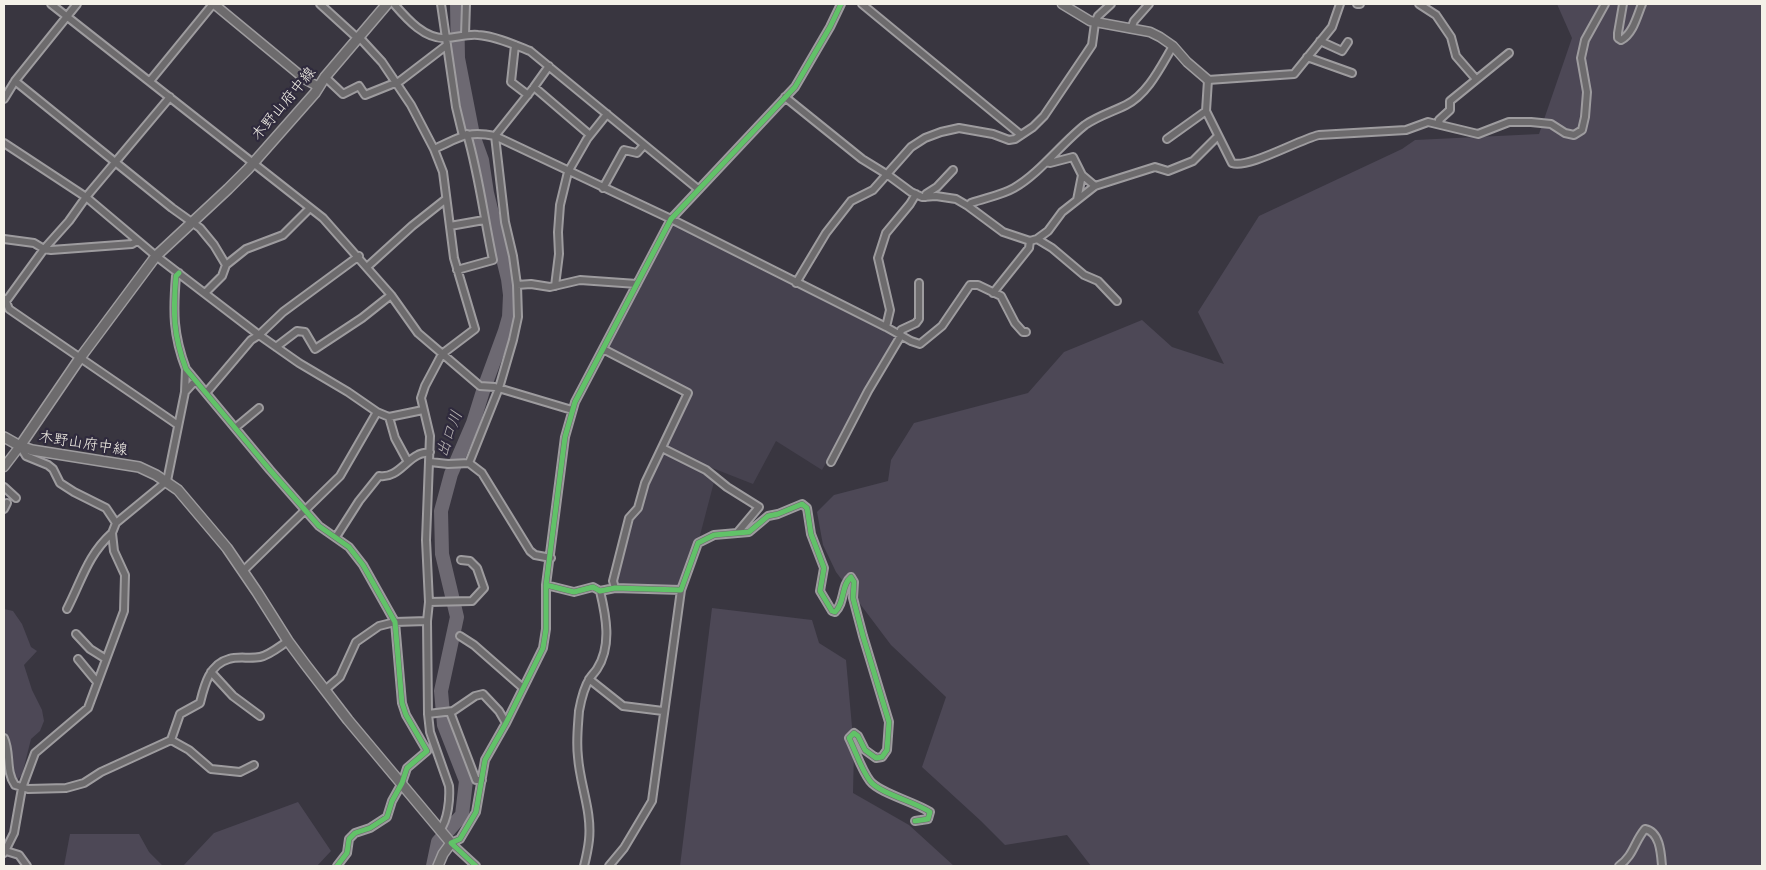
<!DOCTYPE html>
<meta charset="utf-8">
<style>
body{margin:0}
#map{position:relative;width:1766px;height:870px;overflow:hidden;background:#393640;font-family:"Shantell Sans",sans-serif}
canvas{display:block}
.frame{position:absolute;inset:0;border:5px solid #f4f1e8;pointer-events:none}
</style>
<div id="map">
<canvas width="1766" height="870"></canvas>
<div class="frame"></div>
</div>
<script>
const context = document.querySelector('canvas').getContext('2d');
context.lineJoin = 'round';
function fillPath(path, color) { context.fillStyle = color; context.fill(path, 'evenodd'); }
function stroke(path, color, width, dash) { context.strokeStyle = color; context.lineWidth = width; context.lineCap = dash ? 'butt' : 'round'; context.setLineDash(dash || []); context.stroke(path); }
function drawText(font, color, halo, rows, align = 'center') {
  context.font = font + ' "Shantell Sans","Klee One",sans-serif'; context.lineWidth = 4.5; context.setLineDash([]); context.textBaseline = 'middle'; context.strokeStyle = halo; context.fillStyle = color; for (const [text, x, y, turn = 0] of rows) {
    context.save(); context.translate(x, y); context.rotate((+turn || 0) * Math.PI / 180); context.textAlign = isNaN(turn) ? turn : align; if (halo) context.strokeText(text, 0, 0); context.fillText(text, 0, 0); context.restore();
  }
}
const built = new Path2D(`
 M671,219l228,115 -77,136 -46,-29 -23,43 -79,-31 32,17 8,12 -16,61 -17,47 -66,-2 -2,-7 16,-63 9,-10 11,-22 13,-38 26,-55 -84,-44z`);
const green = new Path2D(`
 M1557,4h205v862h-671l-24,-31 -62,10 -24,-24 -59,-54 24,-70 -55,-52 -55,-73 -13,-27 -6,-33 17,-17 54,-14 3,-21 23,-37 114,-30 36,-41 78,-32 30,27 52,17 -26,-52 61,-96 143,-67 13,-9 124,-6 33,-96z
 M712,608l100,12 7,23 27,17 8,89 -1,44 56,32 45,41h-274z
 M4,609l9,2 9,13 9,23 6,4 -13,14 8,25 10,20 2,11 -4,10 -9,8 -9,36 -6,6c-9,-16 -3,-35 -12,-50z
 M298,802l33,49 -14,15h-134l31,-33z
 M70,834h69l10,18 14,14h-99z`);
const river = new Path2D(`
 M433,866l5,-24 24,-27 4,-34 -22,-56 -3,-34 16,-74 -15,-63 -1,-43 10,-37 22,-51 10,-32 22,-60 4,-14 1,-22 -2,-16 -21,-86 -5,-33 -9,-25 -15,-77 -1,-54`);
const minor = new Path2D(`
 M51,4l272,214 68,77 27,38 62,53 15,1 77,23
 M320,4l34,31 5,2 23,25 29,43 23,44 9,23 11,86 21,71 -33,25 -17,32 -4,12 9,38 -4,104 3,62 -2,19 1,93 2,18 19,54c1,13 -1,34 -9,44
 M394,4c13,15 31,36 53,34 11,-1 21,-4 31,-3 17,1 37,10 52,16l168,138
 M441,4l15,103 7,29
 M862,4l159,131
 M1340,4l-8,23 -38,47 -86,6 -2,31 26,52c16,6 66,-23 87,-28l87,-5 22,-8 50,12 31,-12h22l20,2 14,9 9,2 8,-5 3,-13 2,-25 -6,-34 4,-18 20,-36
 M1357,4h3
 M1419,4l17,11 15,22 5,19 20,23
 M1623,4l-5,29v5l3,2c12,-6 16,-24 21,-36
 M1131,29l3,-8 15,-17
 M465,35l1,-31
 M1320,41l22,10 6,-9
 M515,45l-4,37 17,13
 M1307,57l45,16
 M325,77l18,17 16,-8 6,9 35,-14 47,-36
 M15,81l157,127 28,20 14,17 12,20
 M150,81l63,-77
 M534,87l56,48
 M785,97l77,62 26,16 23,17 11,5 14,-1 20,3 12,7 35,26 27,9 7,-2 11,-8 14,-19 33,-26 60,-19 13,4 25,-10 25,-25
 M4,99l11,-18 62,-77
 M1440,124l-1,-4 11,-10v-9l59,-48
 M1167,139l39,-28
 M4,143l82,54 70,59 103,79 40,28 49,29 29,20 12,5 34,-7
 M434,149c25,-11 32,-19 61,-13l176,83 215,108 25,14 9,3 22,-18 28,-41h8l23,11 14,27 8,9h3
 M1046,162l4,1 23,-6 9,18 13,11
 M603,188l21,-38 13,3 7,-8
 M926,197v-3l11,-7 16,-17
 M1077,200l5,-25
 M968,206l3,-3c14,-5 31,-8 43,-15 25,-14 48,-45 71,-63 13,-9 27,-13 41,-20 22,-11 35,-39 47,-59
 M450,226l34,-6
 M4,239l30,4 10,6 7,1 81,-6 5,-3
 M1037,239l15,9 32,27 14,6 19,20
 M367,267l45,-41 34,-27
 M457,270l36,-10c-9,-42 -14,-85 -26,-126
 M179,273l-3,3c-3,36 -3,59 10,93l84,101 49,56 30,21 14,18 32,57 7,81 4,12 21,36 -20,17 -5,15 -10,18 -5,16 -17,11 -15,5 -6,6 -2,14 -10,13
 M796,283l30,-50 25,-32 22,-11 38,-43 14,-9 16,-6 18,-4 34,6 16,6 6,-1 18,-12 11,-11 42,-62 6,-9 3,-22 3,-7 13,-12
 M517,285l14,-1 19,3 30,-7 57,4
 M555,286l4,-32 -1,-22 2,-27 8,-33 19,-33 20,-25
 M205,293l17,-17 4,-11 20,-16 37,-14 27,-27
 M993,293l36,-45 1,-7
 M5,299l4,10 169,116
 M4,304l40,-55 25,-28 17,-24 84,-100
 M886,327l4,-17 -12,-52 8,-25 24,-29 6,-10
 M276,347l21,-16 8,1 10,17 47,-31 29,-23
 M603,349l85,44 -43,90 -7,25 -9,10 -16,63 2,7
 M185,392l1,-23
 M206,393l45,-53 8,-5 24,-23 76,-56
 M389,417l6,21 13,24
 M235,428l24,-20
 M20,446l6,10 22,9 5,4 7,14 14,9 32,16 10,15
 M662,448l44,22 21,17 32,20 -21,25
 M430,462l18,2 21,-1 13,10 48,78 5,4 16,3
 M831,462l37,-71 31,-52 2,-9 15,-7 3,-4v-36
 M469,463l30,-75 14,-48 5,-23 -1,-32 -4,-29 -8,-34 -10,-86 39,-49 15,-21
 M4,487l12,11
 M4,509l3,-6
 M336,537l23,-36 20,-25c17,3 26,-15 39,-21 3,-2 8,-2 12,-3
 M243,571l97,-95 37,-64
 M546,585l28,7 19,-5 7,4 15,-3 66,2 17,-47 16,-8 35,-3 19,-16 10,-2 24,-10 5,4 4,26 13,34 -4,23 12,20 3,1c10,-9 6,-27 16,-35l3,5 -1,16 10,38 26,86 -2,28 -5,7 -6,1 -11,-8 -7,-14 -4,-3 -5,5c7,14 12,31 21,43 9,12 45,21 60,31l-2,7 -13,2
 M429,602l43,-1 12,-13 -7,-20 -7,-7 -9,-1
 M67,609c15,-29 20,-53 45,-76
 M76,634l14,15 16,10
 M460,636l14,9 49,43
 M78,659l19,23
 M211,672l22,24 27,20
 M589,679l34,27 40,5
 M325,690l15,-13 16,-35 23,-16 16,-4 32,-1
 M450,712l26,68h6
 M428,714l25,-3 22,-15 8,-2 16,17 7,12
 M4,738c7,15 1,33 11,47l13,4 38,-1 18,-5 17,-11 70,-32 9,-26 20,-11c4,-16 9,-39 29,-44 9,-3 21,0 31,-2 10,-2 20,-11 28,-16
 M171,740l18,10 22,19 29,3 14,-7
 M6,851l13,4 8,11
 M4,853l10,-20 8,-45 13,-35 53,-45 36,-97 1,-36 -11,-24 -2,-18 4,-10 51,-42 18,-89 10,-11
 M476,866l-25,-23 9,-4 16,-27 9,-52 21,-37 37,-75 3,-19v-44l19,-148 10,-35 96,-183 124,-132 35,-60 11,-23
 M584,866c2,-8 4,-17 5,-26 3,-29 -9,-55 -11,-83 -2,-16 0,-31 1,-46 2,-11 5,-24 11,-33 2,-3 5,-6 7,-9 15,-23 9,-53 3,-78
 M609,866l15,-18 28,-47 29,-211
 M1619,866c15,-11 15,-24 26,-37 15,3 16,24 17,37`);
const tertiary = new Path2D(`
 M214,4l92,76 13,7
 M1062,4l28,17 60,11 10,5 13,9 14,16 21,18
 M4,467l16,-21`);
const secondary = new Path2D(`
 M4,437l16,9 12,4 107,17 17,8 22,15 49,58 30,44 31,49 17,23 43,56 103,123 -8,11 -5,12
 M20,446l60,-88 76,-102 72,-67 20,-20 67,-76 10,-16 62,-73`);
const cycleway = new Path2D(`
 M179,273l-3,3c-3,36 -3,59 10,93l84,101 49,56 30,21 14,18 32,57 7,81 4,12 21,36 -20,17 -5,15 -10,18 -5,16 -17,11 -15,5 -6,6 -2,14 -10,13
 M546,585l28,7 19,-5 7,4 15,-3 66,2 17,-47 16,-8 35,-3 19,-16 10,-2 24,-10 5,4 4,26 13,34 -4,23 12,20 3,1c10,-9 6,-27 16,-35l3,5 -1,16 10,38 26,86 -2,28 -5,7 -6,1 -11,-8 -7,-14 -4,-3 -5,5c7,14 12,31 21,43 9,12 45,21 60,31l-2,7 -13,2
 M476,866l-25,-23 9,-4 16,-27 9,-52 21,-37 37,-75 3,-19v-44l19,-148 10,-35 96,-183 124,-132 35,-60 11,-23`);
const streetNames = [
 ["木野山府中線",284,104,-50],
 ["木野山府中線",83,444,9]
];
const waterNames = [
 ["出口川",450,434,-70]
];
fillPath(built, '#46424f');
fillPath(green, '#4d4856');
stroke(river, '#6d6972', 14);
stroke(minor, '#9e9c9f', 10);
stroke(tertiary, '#9e9c9f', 11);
stroke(secondary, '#9e9c9f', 12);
stroke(minor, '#6d6b6d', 6);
stroke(tertiary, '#6d6b6d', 8);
stroke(secondary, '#6d6b6d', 9);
stroke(cycleway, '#61c268', 5);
drawText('15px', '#f4f1e8', '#2f2a3d', streetNames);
drawText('italic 16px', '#bab6b5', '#2f2a3d', waterNames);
</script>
